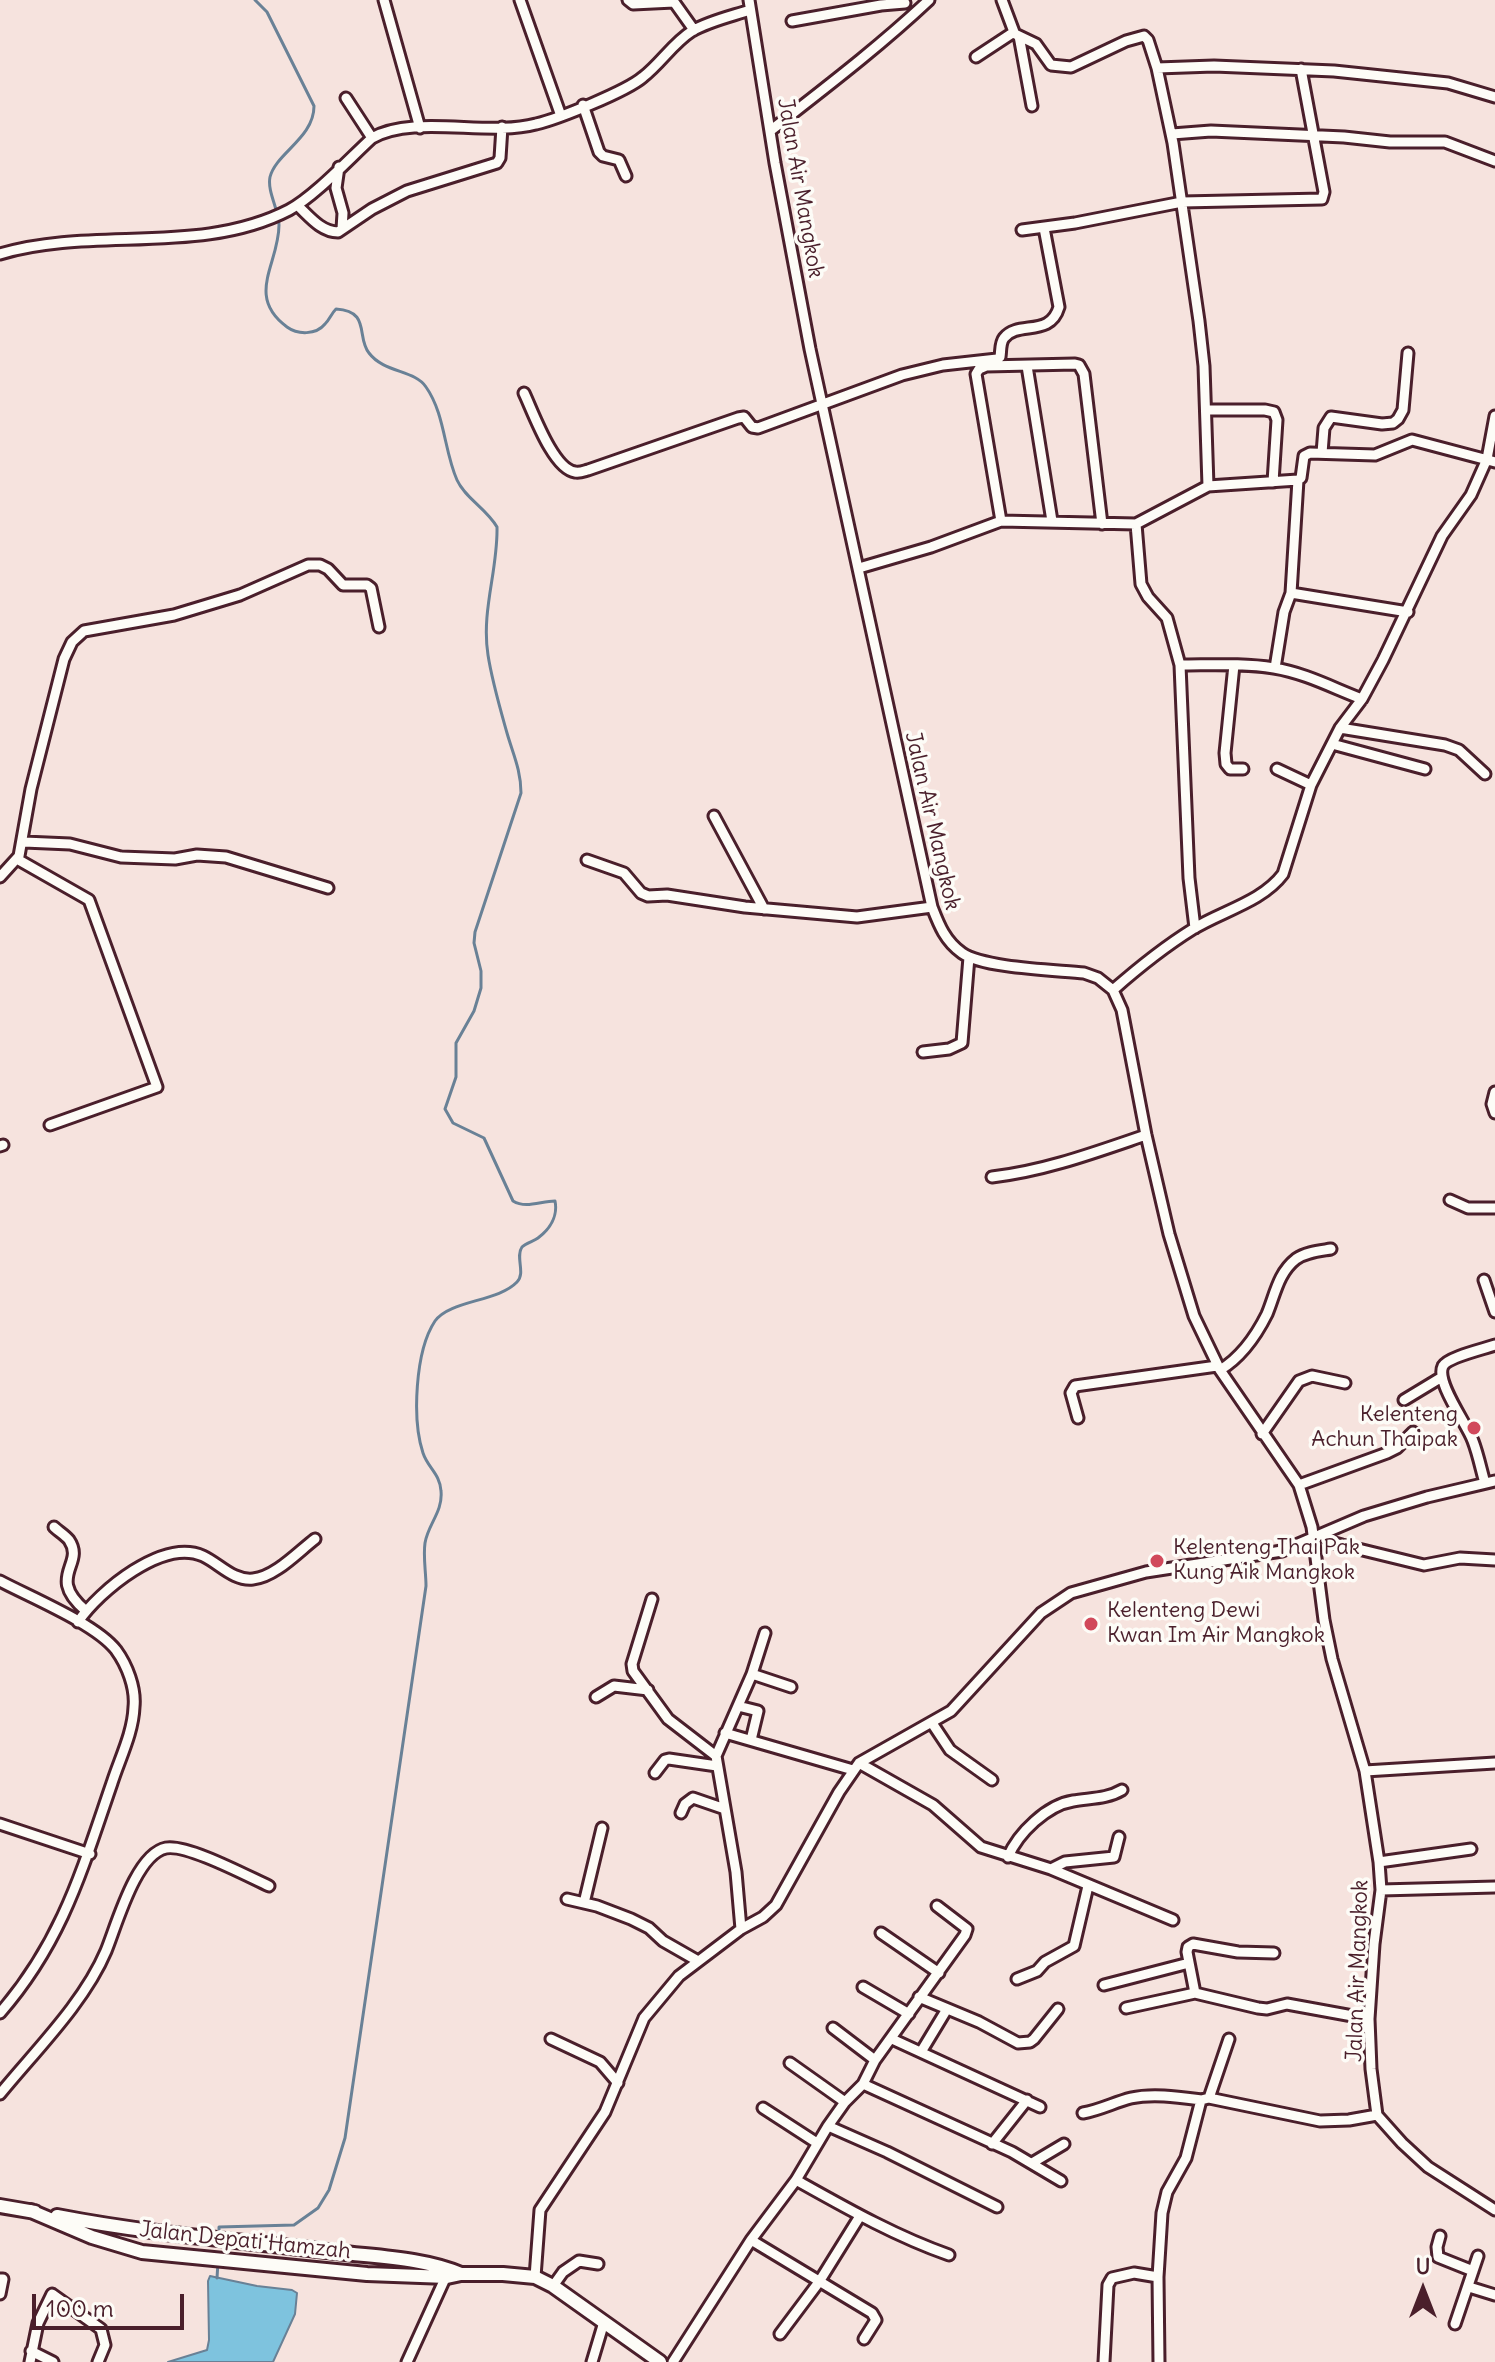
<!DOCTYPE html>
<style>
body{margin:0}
#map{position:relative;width:1495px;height:2362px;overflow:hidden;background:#f6e3de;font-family:Delius,sans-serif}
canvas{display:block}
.north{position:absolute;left:1383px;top:2250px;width:80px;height:80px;-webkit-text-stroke:6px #fdfcf7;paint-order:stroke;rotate:0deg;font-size:22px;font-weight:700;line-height:32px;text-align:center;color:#4a1f2b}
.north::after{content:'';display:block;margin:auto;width:28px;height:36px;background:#4a1f2b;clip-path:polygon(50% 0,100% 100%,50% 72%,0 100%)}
.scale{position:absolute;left:32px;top:2294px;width:152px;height:36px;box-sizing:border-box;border:4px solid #4a1f2b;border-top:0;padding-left:10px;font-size:24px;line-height:28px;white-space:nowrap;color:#4a1f2b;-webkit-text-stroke:6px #fdfcf7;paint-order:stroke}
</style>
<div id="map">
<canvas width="1495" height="2362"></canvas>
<div class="north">U</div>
<div class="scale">100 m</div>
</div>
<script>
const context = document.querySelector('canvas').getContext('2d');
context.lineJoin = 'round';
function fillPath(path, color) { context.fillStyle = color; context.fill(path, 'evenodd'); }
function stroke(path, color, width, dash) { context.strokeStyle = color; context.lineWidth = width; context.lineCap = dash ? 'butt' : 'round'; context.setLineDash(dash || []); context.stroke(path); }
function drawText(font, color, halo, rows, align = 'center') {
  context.font = font + ' Delius,sans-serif'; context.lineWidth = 7; context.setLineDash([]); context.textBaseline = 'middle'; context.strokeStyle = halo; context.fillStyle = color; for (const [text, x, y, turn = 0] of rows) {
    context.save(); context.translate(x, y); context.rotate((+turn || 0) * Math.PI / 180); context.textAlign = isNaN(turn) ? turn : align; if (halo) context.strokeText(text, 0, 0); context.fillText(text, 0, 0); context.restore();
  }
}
const water = new Path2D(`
 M210,2276l47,10 35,4 5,3 -2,21 -22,48h-105l39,-12 2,-10 -1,-59z`);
const stream = new Path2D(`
 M219,2234v-7l75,-2 24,-17 11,-18 16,-52 81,-552c0,-14 -3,-29 -1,-43 3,-19 18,-31 16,-52 -1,-17 -13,-23 -18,-38 -11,-33 -8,-102 12,-132 15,-21 63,-19 82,-39 9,-9 -2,-25 5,-35 4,-4 12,-6 16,-9 12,-9 20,-22 17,-37 -14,0 -29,8 -42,0l-29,-63 -31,-15 -8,-14 11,-32v-34l18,-32 7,-23v-17l-7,-28 1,-11 46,-139c0,-23 -8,-39 -14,-60 -7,-25 -15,-52 -19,-78 -7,-44 10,-85 9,-128 -10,-18 -32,-29 -40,-47 -13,-29 -12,-66 -31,-93 -11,-17 -42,-14 -57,-34 -13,-16 2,-42 -33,-44 -5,5 -6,10 -11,15 -9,11 -27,11 -38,3 -42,-31 -8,-63 -8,-102 0,-15 -12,-33 -9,-48 6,-24 44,-39 44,-71l-47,-94 -12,-12
 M217,2278l1,-16`);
const minor = new Path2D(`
 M384,0l36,128
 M520,0l41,116
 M628,0l5,4 41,-2 20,28
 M749,0l26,163 35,186 122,558c7,18 13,34 30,46 21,15 94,17 122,20l14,5 15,12 9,20 24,125 23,99 25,82 26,54 79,115 13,42 12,93 8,39 33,112 14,91 2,28 -7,54 -5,75 2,50 6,46 25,28 26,24 67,43
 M792,21l89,-16 24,-2
 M1013,33l23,11 15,21 20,2 55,-26 18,-5 4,4 9,28
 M1019,36l13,70
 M976,57l38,-25 -12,-32
 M346,98l26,40
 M583,105l16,47 4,4 16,4 7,16
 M770,131c55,-43 109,-84 159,-131
 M1172,134l39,-3 133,6 46,5h55l50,19
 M339,167l-3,21 7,25 -1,16
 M297,205c12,11 24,27 41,27l34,-23 35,-18 90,-28 3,-5 2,-31
 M1022,230l53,-7 107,-21 140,-3 2,-7 -23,-123
 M0,254c93,-28 200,2 289,-44 26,-14 60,-51 83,-72 42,-24 116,-1 164,-14 22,-5 91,-33 107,-47 18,-14 30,-34 49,-46 17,-10 40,-15 58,-21
 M1027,366l25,155
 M524,393c9,19 29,76 51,79 5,1 9,-1 13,-2l150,-52 6,-1 8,10 6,1 144,-53 41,-10 54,-6 3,-2c1,-6 0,-14 4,-19 14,-18 46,0 55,-31l-15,-79
 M1206,410h59l9,2 3,8 -4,62
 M1322,453l2,-25 7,-11 51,7 11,-1 5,-4 5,-9 5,-57
 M1208,486l-4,-120 -5,-45 -26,-178 -16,-75 57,-2 120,5 114,12 47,14
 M1001,521l-25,-147 3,-5 7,-3 89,-2 4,1 5,9 18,150
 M1136,524l5,60 7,13 19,21 13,47 9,213 6,50
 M859,568l72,-21 70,-26 135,3 72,-38 90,-6 3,-2 3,-22 6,-3 65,2 37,-15 83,22
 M1291,593l117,19
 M1180,665c31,0 63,-2 94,3 31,5 59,20 88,31
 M1234,665l-9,88 1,11 4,5h13
 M1275,668l9,-56 7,-19 7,-113
 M1340,728l105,17 14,5 26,24
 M1332,744l93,25
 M1277,769l34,16
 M714,816l50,93
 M24,842l46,2 51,13 54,2 22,-4 29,2 102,31
 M17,859l72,41 68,187 -107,38
 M587,860l37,13 17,20 7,3 19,-1 78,12 112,10 75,-10
 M0,877l19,-21 12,-67 33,-130 8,-17 12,-11 90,-16 66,-20 68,-30h12l8,4 15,16h24l4,3 8,39
 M1113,990c25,-22 51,-43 80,-61 29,-18 69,-27 90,-55l28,-89 29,-57 22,-29 21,-39 59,-124 29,-41 16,-36 8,-43
 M923,1052l26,-3 13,-6 7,-86
 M1495,1092l-3,12 3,9
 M0,1146l3,-1
 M992,1177c53,-6 104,-25 154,-42
 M1450,1200l18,8h27
 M1484,1280l11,32
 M1220,1370c20,-12 36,-34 47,-56 8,-19 11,-41 29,-55 10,-7 23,-8 35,-10
 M1404,1400l38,-23
 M1078,1418l-7,-25 4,-7 142,-20
 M1262,1434l37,-53 13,-5 33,7
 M1485,1483c-4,-14 -7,-29 -12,-42 -6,-17 -38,-59 -30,-75 5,-9 41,-17 52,-21
 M1299,1485l88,-32 10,-5 16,-16
 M54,1527c4,4 11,8 15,13 17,25 -24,36 17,71
 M1323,1534l8,8 11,3 82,20 36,-7 35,2
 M0,1581c30,16 96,43 116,69 11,15 20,38 18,57 -1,26 -14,51 -22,76 -30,87 -50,159 -112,230
 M652,1599l-20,65 1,7 35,48 48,37
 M78,1622c21,-31 85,-84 125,-66 17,8 30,25 50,23 22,-2 45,-27 62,-40
 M752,1674l39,13
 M596,1697l18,-11 34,4
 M738,1706l20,5 -7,29
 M932,1723l18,27 42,30
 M725,1733l128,37
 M859,1763l74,42 48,42 70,22 122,51
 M1365,1771l130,-8
 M655,1773l10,-13 4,-1 48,7
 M681,1813l4,-9 8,-6 32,11
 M0,1824l90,30
 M1008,1857c10,-24 39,-52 65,-56 17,-3 34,-2 49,-11
 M1379,1862l92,-13
 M1051,1869l14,-7 49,-5 5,-20
 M1381,1890l114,-3
 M567,1899l30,7 34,13 18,9 14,13 35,20
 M584,1903l18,-75
 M741,1929l-5,-57 -20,-116 36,-82 13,-41
 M881,1933l58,40
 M1017,1979l20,-8 8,-9 29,-16 14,-60
 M1104,1985l85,-22
 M863,1987l46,27
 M1195,1993l-8,-41 1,-5 5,-3 45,8 36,1
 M919,1997l60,25 39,21 12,-1 4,-3 24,-30
 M1126,2008l69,-15 63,15 9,1 20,-5 82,15
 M833,2028l42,32
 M551,2039l49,23 18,21
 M892,2039l148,68
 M921,2052l26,-43
 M790,2063l55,39
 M863,2084l149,68 49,29
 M0,2094c35,-43 84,-91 106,-143 11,-27 30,-97 60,-103 21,-4 81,28 103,38
 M1209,2098l20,-59
 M763,2108l54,35
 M1083,2113c17,-3 32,-11 48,-15 22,-5 48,-1 70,2
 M828,2126l59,26 110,55
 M992,2144l35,-44
 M1032,2163l32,-19
 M796,2180c50,28 99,56 153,75
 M1440,2236l-3,11 1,10 35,14
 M751,2240l121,73 4,7 -12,19
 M535,2277l5,-67 65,-98 39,-94 35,-42 62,-47 22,-12 13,-12 63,-113 20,-29 92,-52 90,-98 30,-20 75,-21 136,-21 82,-35 63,-19 68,-16
 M0,2279h3l-3,15
 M553,2286l10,-14 16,-11 19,3
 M1469,2287l26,8
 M1455,2324l23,-68
 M780,2334l39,-52 41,-66
 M31,2351l22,11
 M30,2362l8,-39 14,-29 49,35 4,16 -7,17
 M407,2362l41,-90
 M592,2362l12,-40
 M673,2362l78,-122 45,-60 32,-54 17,-24 18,-18 12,-24 90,-125 2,-6 -30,-23
 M1104,2362l4,-77 4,-7 22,-5 24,4
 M1159,2362l-1,-85 4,-64 5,-21 19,-34 15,-58 8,-2 111,23 29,-1 28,-5`);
const secondary = new Path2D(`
 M0,2206l35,6
 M31,2211l61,26 50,15 225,22 80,3 14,-3h42l32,3 18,9 107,76
 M57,2216c92,18 186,25 279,36 40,5 88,6 125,22`);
const markers = [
 [1474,1428,8,"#d1495b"],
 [1157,1561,8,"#d1495b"],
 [1091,1624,8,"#d1495b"]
];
const streetNames = [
 ["Jalan Air Mangkok",800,188,80],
 ["Jalan Air Mangkok",932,821,77],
 ["Jalan Air Mangkok",1358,1971,-88],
 ["Jalan Depati Hamzah",245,2241,6]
];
const poiNames = [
 ["Kelenteng",1458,1415,"right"],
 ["Achun Thaipak",1458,1440,"right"],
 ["Kelenteng Thai Pak",1173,1548],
 ["Kung Aik Mangkok",1173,1573],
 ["Kelenteng Dewi",1107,1611],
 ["Kwan Im Air Mangkok",1107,1636]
];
fillPath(water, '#7ec3de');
stroke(water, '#698196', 2);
stroke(stream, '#698196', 3);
stroke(minor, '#4a1f2b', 15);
stroke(secondary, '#4a1f2b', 18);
stroke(minor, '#fdfcf7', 9);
stroke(secondary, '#fdfcf7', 12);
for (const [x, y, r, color] of markers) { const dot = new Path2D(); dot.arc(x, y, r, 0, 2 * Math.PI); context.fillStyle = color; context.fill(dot); stroke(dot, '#fdfcf7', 3); }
drawText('22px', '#4a1f2b', '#fdfcf7', streetNames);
drawText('22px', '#4a1f2b', '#fdfcf7', poiNames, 'left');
</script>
